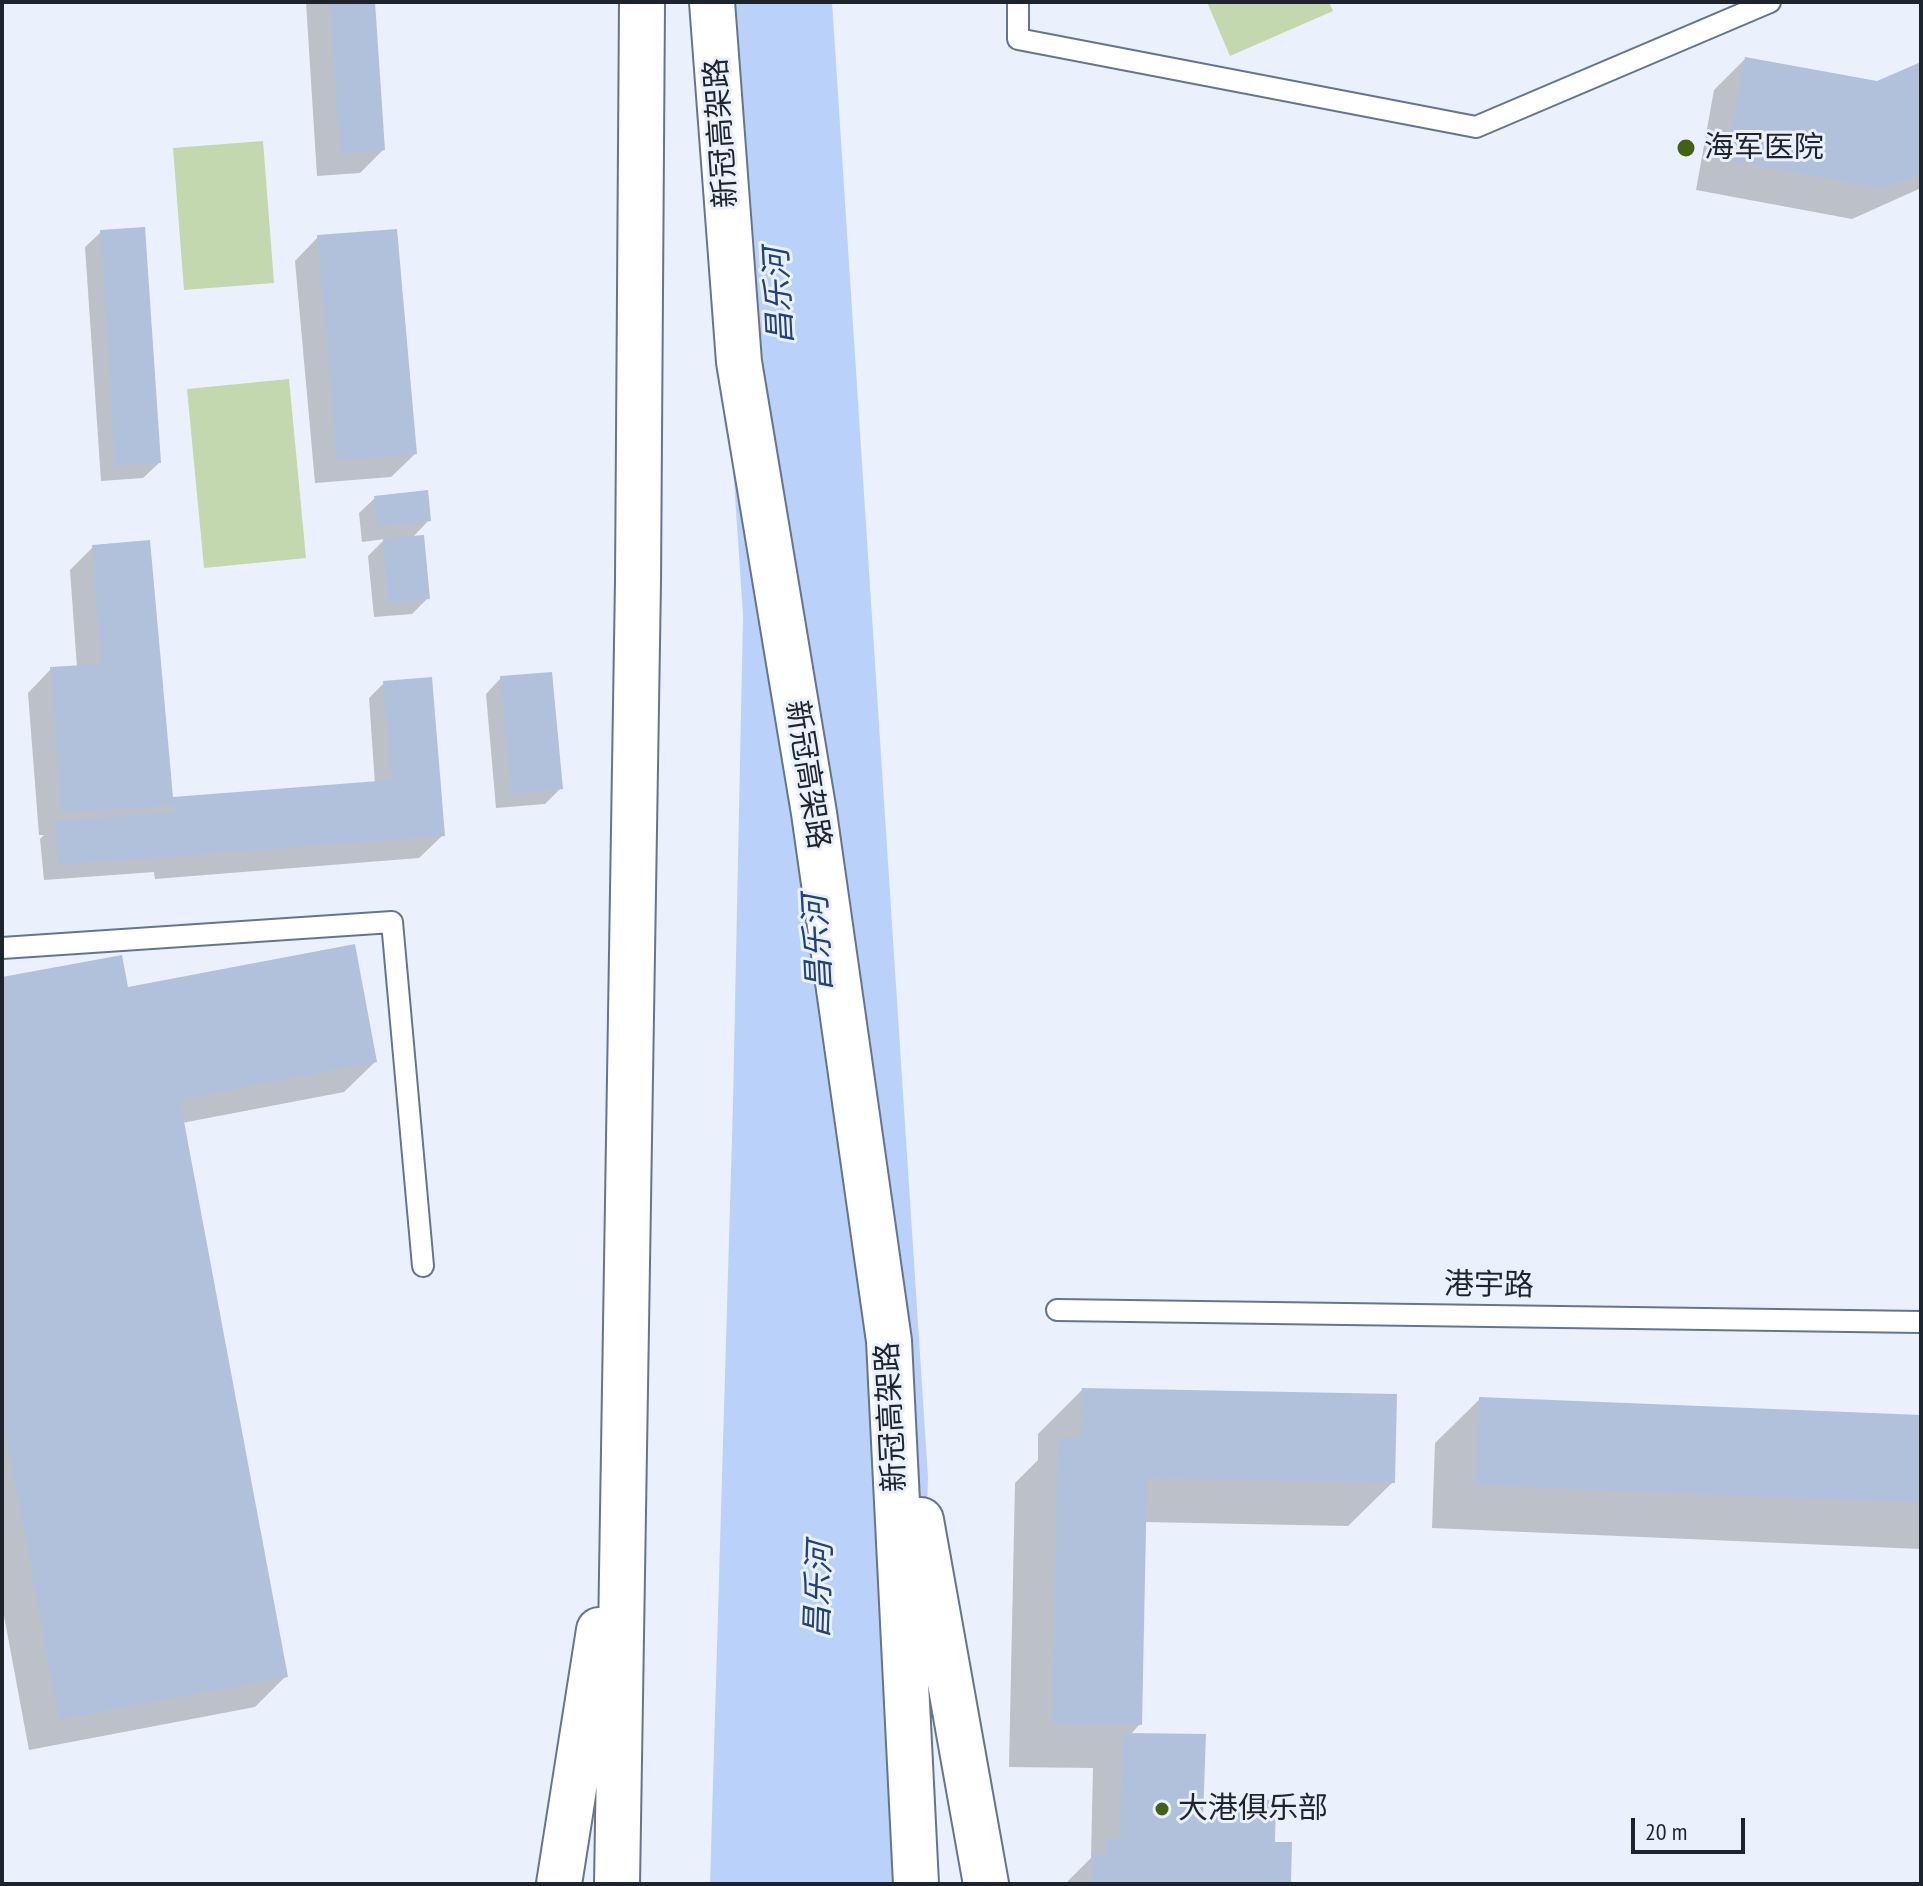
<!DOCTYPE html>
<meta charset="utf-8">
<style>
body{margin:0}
#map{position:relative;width:1923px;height:1886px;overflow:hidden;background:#eaf1fc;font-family:"PT Sans Narrow",sans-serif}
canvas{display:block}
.frame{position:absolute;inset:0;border:4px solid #1e242d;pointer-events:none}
.scale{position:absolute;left:1631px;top:1818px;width:114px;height:36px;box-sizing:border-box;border:4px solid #1e242d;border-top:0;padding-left:10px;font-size:24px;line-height:28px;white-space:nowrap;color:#1e242d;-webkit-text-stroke:6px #eaf1fc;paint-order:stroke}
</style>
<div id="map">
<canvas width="1923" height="1886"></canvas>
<div class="frame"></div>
<div class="scale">20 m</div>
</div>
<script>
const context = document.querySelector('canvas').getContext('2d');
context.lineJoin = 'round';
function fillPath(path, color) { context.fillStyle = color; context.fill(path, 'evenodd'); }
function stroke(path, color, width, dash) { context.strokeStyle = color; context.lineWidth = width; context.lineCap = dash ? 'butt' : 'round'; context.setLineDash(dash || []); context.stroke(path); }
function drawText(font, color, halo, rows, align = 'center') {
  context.font = font + ' "PT Sans Narrow","Noto Sans SC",sans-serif'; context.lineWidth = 6; context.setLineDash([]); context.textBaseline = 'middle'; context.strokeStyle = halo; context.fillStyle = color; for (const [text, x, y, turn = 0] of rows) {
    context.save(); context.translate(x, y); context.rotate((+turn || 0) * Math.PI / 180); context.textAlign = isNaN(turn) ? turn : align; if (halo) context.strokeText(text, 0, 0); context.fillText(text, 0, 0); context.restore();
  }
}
const green = new Path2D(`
 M1207,2h122l4,9 -103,45z
 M263,141l11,142 -90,7 -11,-142z
 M289,379l17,179 -102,10 -17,-179z`);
const water = new Path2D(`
 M702,2h130l96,1475 -13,407h-205l23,-781 10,-488z`);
const shadow = new Path2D(`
 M306,2h67l10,148 -23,23 -43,3z
 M1745,59l133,24 43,-19v124l-69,31 -156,-29 18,-100z
 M101,232l58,231 -16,15 -42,3 -16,-234z
 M318,237l97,217 -24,23 -76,6 -20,-222z
 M375,498l54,22 -17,18 16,60 -16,16 -38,3 -6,-61 17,-17 -23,3 -3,-29z
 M93,547l78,253 204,-16 -6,-86 15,-15 59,152 -24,23 -264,21 -1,-7 -110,8 -4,-41 4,-4h-5l-11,-142 23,-24 26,-1 -7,-98z
 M501,678l60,110 -16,16 -49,4 -10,-114z
 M2,979l125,11 248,72 -31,30 -162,31 104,553 -31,31 -226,43 -27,-145z
 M1082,1390l311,92 -45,44 -204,-4 -4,202 -10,11 71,85h7l19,-19 46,42 16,41h-224l26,-26 2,-90 -84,-1 6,-284 23,-23v-26z
 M1480,1399l441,18v132l-489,-21 3,-85z`);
const building = new Path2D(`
 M330,2h45l10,148 -45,4z
 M1745,57l132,24 44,-19v111l-37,16 -158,-29z
 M145,227l16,236 -46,3 -15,-236z
 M397,229l20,225 -80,7 -20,-226z
 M428,490l3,31 -54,6 -3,-31z
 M424,535l6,64 -42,4 -5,-65z
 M150,540l23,257 218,-17 -8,-99 49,-4 13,159 -387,29 -3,-44 119,-9v-7l-113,8 -11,-146 51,-3 -9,-119z
 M552,672l11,117 -52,5 -11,-118z
 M355,944l22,118 -197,38 108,577 -229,43 -57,-306v-437l120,-22 6,32z
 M1082,1388l315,6 -2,89 -248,-5 -5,247 -90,-1 6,-287 23,1z
 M1479,1397l442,18v88l-446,-18z
 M1123,1733l83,1 -3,84 23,1v-20l50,1 -1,42h17l-1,42h-200l1,-29h14l1,-16h13z`);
const service = new Path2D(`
 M1018,2v37l458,88 294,-125
 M2,948l390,-26 31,344
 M1057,1310l864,12`);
const trunk = new Path2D(`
 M712,2l27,360 75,451 75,528 27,543
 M921,1520l65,364
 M559,1884l40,-254
 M617,1884l21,-1303 4,-579`);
const markers = [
 [1686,148,10,"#426115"],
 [1162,1809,8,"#426115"]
];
const streetNames = [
 ["新冠高架路",722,133,-94],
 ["新冠高架路",807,775,81],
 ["港宇路",1489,1286,1],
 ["新冠高架路",892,1417,-93]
];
const poiNames = [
 ["海军医院",1704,148],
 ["大港俱乐部",1178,1809]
];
const waterNames = [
 ["昌乐河",780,296,-93],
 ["昌乐河",819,943,-93],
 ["昌乐河",820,1590,-88]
];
fillPath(green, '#c3d8ae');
fillPath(water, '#bad2f9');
fillPath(shadow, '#0003');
fillPath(building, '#b1c1db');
stroke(service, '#66758d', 24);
stroke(trunk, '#66758d', 48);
stroke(service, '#fff', 20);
stroke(trunk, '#fff', 44);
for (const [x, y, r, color] of markers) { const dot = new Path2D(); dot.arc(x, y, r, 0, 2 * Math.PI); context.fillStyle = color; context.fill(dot); stroke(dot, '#eaf1fc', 3); }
drawText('30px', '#1e242d', '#eaf1fc', streetNames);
drawText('30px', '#1e242d', '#eaf1fc', poiNames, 'left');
drawText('italic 32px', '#21427c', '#eaf1fc', waterNames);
</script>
